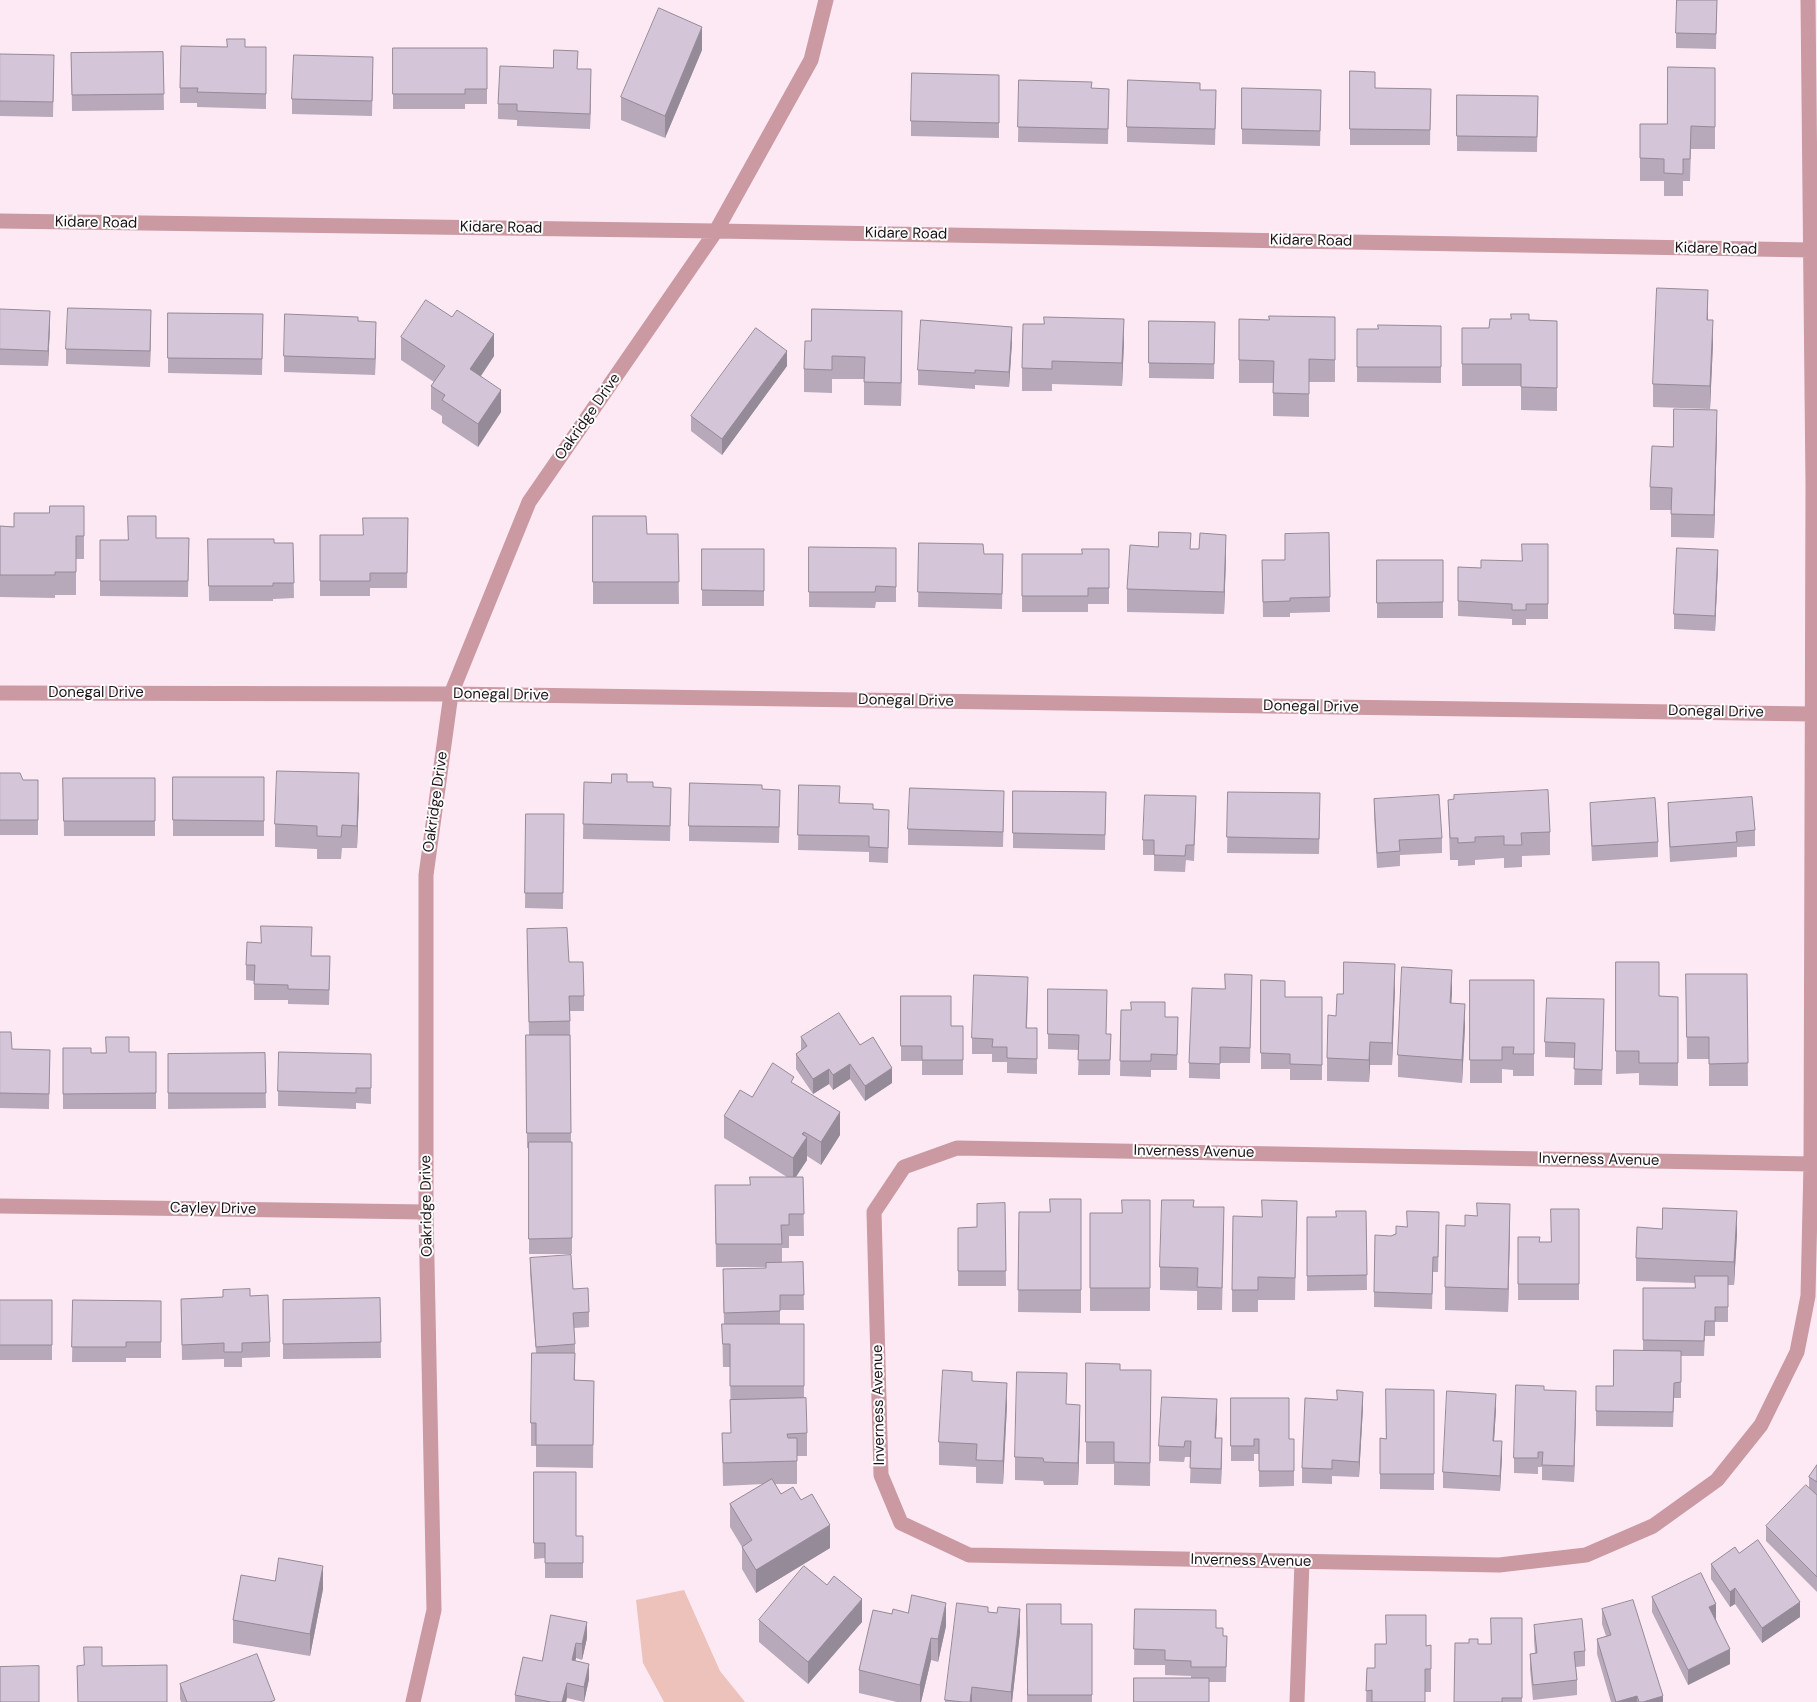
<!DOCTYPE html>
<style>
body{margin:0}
canvas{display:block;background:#fce9f4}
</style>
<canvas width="1817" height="1702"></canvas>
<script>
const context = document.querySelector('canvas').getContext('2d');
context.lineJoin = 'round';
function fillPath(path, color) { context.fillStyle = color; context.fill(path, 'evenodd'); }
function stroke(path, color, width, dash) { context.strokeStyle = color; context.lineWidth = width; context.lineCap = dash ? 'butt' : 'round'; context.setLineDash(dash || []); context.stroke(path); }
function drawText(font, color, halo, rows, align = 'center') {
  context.font = font + ' "DM Sans",sans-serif'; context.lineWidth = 4; context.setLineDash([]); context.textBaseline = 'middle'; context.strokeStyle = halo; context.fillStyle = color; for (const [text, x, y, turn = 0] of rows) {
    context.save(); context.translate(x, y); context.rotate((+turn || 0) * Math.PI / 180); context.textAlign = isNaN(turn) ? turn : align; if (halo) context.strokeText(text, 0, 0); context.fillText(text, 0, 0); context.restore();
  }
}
const green = new Path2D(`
 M684,1590l36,81 25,31h-81l-21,-39 -7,-63z`);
const minor = new Path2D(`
 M1808,0l5,485 -2,679 -3,132 -11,56 -36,73 -44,55 -64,46 -67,29 -87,10 -530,-10 -68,-32 -20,-48 -7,-263 30,-45 53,-19 854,16
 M0,221l716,10 1095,19
 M0,693l451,1 1361,20
 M0,1206l426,6
 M413,1702l21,-92 -8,-398v-337l25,-181 78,-192 187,-271 95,-171 15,-60
 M1297,1702l5,-140`);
const wall = new Path2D(`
 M1717,0l-1,49 -40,-1v-15z
 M227,47h39v62l-69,-2v-4h-17v-15z
 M393,48h94v56h-22v5h-72z
 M702,50l-37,88 -44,-18v-23z
 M163,52l1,58 -92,1 -1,-58z
 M0,54l54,16 -1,47 -53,-1z
 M1715,68v81h-24l-1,32h-7v15h-19v-15h-24v-57h27z
 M577,69l14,16 -1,44 -73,-3v-6l-19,-1v-15z
 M1350,71l25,17 56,1 -1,56h-80z
 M373,72l-1,44 -80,-2v-15z
 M999,75v63l-88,-2v-15z
 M1019,80l73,8 17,1 -1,55 -90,-2z
 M1242,88l79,17 -1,41 -78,-2z
 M1200,90l16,15 -1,40 -88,-3v-15z
 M1457,95l81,1 -1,56 -80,-1z
 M0,309l50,17 -2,40 -48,-1z
 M168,313l95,1 -1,61 -94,-2z
 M1708,313v7l5,23 -3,66 -57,-2v-23z
 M1335,317v65h-26v35l-36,-1v-33h-34v-64l30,1z
 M1529,320l28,1v90l-36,-1v-24h-59v-58h27z
 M358,321l18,16 -1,38 -91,-3v-16z
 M1149,321l66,1 -1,57 -65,-1z
 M1044,324l80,18 -2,44 -70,-2v7h-30v-23z
 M151,326l-1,41 -84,-3v-15z
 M1441,326v57l-84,-1v-53h21z
 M902,334l-1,72 -37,-1v-26h-32v14l-28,-1v-23l7,-28z
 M401,337l93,19 -13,20 20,36 -23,35 -36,-24v-7l-11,-7v-23l3,-4 -33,-22z
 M1012,342l-3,45 -34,-2v4l-57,-4v-15z
 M787,366l-65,89 -31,-24v-15z
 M1717,433l-3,105 -43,-1v-27h-21v-23l23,-40z
 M84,506v53h-8v36h-21v3l-55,-1v-71l14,1 35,-14z
 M593,516l54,18h31l1,70h-86z
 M408,518l-1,70h-37v8h-50v-61h43z
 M1329,533l1,79 -40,1v4h-27l-1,-57h23z
 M156,538h33l-1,59 -88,-1v-56h28z
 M208,539l66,4h19l1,55 -21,1v2h-64z
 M919,543l65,11h19l-1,55 -84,-2z
 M1548,544v75h-22v6h-14v-6l-54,-3v-49l23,1 41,-7z
 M809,547l87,1v54h-20l-1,6 -66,-1z
 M702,549h62v57h-62z
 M1109,549v55h-21v8h-66v-58h60z
 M1191,549h8l27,8 -2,57 -97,-2v-23z
 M1377,560h66v58h-66z
 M1718,565l-3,66 -41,-2v-15z
 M0,773l23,7h15v55h-38z
 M173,777h91v59h-91z
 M63,778h92v58h-91z
 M584,782l27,1 16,-1 26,5 18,16 -1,38 -87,-2z
 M799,785l41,18 33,6 16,16 -1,38 -19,-1v-10l-71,-2z
 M762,789l18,16 -1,38 -90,-2v-15z
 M1013,791l93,1 -1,58 -92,-2z
 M1228,792l92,17 -1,45 -92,-1z
 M359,796l-2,52h-15l-1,11h-24v-10l-42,-2v-23z
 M1374,799l68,39v15l-42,2v11l-23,2 -3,-54z
 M1448,800l102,32v23l-28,1v11l-18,1v-10l-29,2v5l-17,1v-6h-8z
 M1590,803l68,39v15l-66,4 -2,-43z
 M1668,803l87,27v16l-18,1v10l-67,5 -2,-44z
 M1004,806l-1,41 -95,-2v-16z
 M1196,812l-2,49 -8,-1 -1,12 -31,-1v-16h-11v-15z
 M526,814h38l-1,95 -38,-1z
 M527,944l42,18 15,34v15h-14l1,131h1v112h-43v-106h-2l-1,-113h3z
 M312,956l18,16 -1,33 -41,-1v-4h-34v-19l-8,-1v-15z
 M1616,962l43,34 19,1v89l-39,-1v-12l-23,1z
 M1686,974h61l1,112h-39v-27h-22z
 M1261,980l24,17h37v83h-32v-11h-29z
 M1470,980h64v96h-21v-6l-11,-1v14h-32z
 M1395,987l-3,78h-22l-1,17 -42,-1v-23l9,-42 7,-22z
 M1048,989l58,45h5l-1,41h-32l1,-25 -31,-1z
 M1252,990l-2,73h-30v16l-31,-1v-15z
 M1028,992l-1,36h10v46l-30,-1v-11h-15v-8h-20v-16z
 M1452,992l-1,11 14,23 -3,57 -64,-6v-22z
 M901,996l50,30h12v49h-41v-14h-21z
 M1604,999l-2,86h-28l1,-27 -30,-1v-15z
 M1121,1010l44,7h13l-1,53h-26v7l-31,-1z
 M0,1032l12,17 38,1 -1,59 -49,-1z
 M801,1037l59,8 32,38 -27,18 -15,-22 -17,11 -4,-6 -16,10 -17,-25v-15l5,-4z
 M63,1048l28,5 65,-1v57h-93z
 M265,1053l1,55 -98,1v-55z
 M371,1054v50l-15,-1v6l-78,-3v-15z
 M794,1084l46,51 -19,30 -14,-9v4l-11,17h7l1,59h-15v12h-7v15l21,-1 1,48h-24v14h24v74l3,35v23h-10v28h-22l6,10 49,54 -74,45 -14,-24v-22l-12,-20v-23l33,-20 -40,2 -1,-53h9l-1,-66h-7l-1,-43h2l-1,-55 43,-1v-1h-50l-1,-82h35l37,-8 -63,-39v-22l28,-19z
 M1081,1199v114l-63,-1 1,-100h31z
 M1150,1200v111h-60v-98h32z
 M1297,1201l-2,99h-37v12h-26v-22l30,-73z
 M1005,1203l1,83h-48v-58l19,-1z
 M1194,1207l30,23 -2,80h-25v-19l-37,-1v-23z
 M1579,1209v91h-61v-63l22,5h11z
 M1366,1211l1,79 -60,1v-74h29z
 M1407,1227l32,1 -1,44h-5l-1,37 -58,-2v-15l17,-56z
 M1510,1227l-2,85 -63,-2v-23z
 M1737,1234l-3,51h-6v37h-13v14h-10l-1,20h-23v42h-7l-1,29 -77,-1v-40h17l30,-35v-63h52v-5l-59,-2v-23z
 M530,1258l43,31 16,23v15l-15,1 1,16v36l19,1 -1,87 -57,-1v-21h-5v-23l5,-70 -6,-80z
 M250,1296l20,46v15l-28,1v9h-18v-8l-42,1 -1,-61z
 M380,1298l1,60 -98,1v-59z
 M0,1300h52v60h-52z
 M73,1300l88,1v57h-35v4h-54z
 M1086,1363l34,7h31l-1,116 -36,-1v-21h-28z
 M972,1381l35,24 -4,79 -27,-1v-16l-37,-2v-23z
 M1434,1390v100l-54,-1v-51l6,1z
 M1544,1390l32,17 -2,75 -32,-2v-13h-4v7l-24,-1v-15z
 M1231,1398l58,41h5v47l-35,1v-33h-5v7h-23z
 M1067,1404l13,23 -2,58h-34l-1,-4 -28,-1v-23z
 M1363,1407l-4,70 -27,-1v8l-30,-1v-15z
 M1496,1409l-2,32 8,16 -2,34 -57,-3v-16z
 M1217,1414l-1,24 6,15 -1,31 -31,-1 1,-26h-6l-1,5 -25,-1v-15z
 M1817,1465v127l-51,-51v-15l43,-38v-11z
 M534,1472l42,64h7v42h-38v-20l-11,1z
 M1739,1553l61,64 -38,26 -27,-39 -5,3 -19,-28v-15z
 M827,1585l35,37 -54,62 -49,-42v-22z
 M323,1589l-13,67 -77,-13v-23z
 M1652,1597l64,22 14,45 -42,21 -36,-73z
 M1027,1604l34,20h31v78h-65z
 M1135,1609l81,19 7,8h4l-1,46h-17l-18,-4v-2l-26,-1v-10h-31z
 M1602,1609l61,93h-52l-14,-48v-15l9,-3 -4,-12z
 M988,1612l9,1 23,19 -8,70h-67v-2z
 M892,1614l54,12 -8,36 -7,-2 -10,42h-24l-38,-9v-23z
 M1522,1618v84h-68l24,-58h13z
 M1534,1625l51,26v15l-9,1 1,13v15l-44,5 -3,-31v-15l5,-1 -1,-13z
 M587,1638l-5,22 -6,-2 -1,3 14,18 -5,23 -17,-4 -1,4h-51v-7l27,-34z
 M1431,1645v47h-6v10h-59l1,-34h8l51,-22z
 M180,1684l95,18h-94l-1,-3z`);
const shadedWall = new Path2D(`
 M702,27v23l-37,88v-22z
 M591,69v16l-1,44v-15z
 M1708,290v23l-1,30v-23z
 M151,310v16l-1,41v-16z
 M50,311v15l-2,40v-15z
 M902,311v23l-1,72v-23z
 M1124,319v23l-2,44v-23z
 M1713,320v23l-3,66v-23z
 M376,322v15l-1,38v-16z
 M1012,327v15l-3,45v-15z
 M494,334v22l-24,36v-23z
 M787,351v15l-65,89v-16z
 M501,390v22l-23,35v-23z
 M1717,410v23l-3,105v-23z
 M1226,535v22l-2,57v-22z
 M1718,550v15l-3,66v-15z
 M359,773v23l-2,52v-22z
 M1395,964v23l-3,78v-22z
 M1452,970v22l-2,34v-23z
 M1465,1004v22l-3,57v-23z
 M1370,1042v23l-1,17v-22z
 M850,1064v15l-17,11v-15z
 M892,1068v15l-27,18v-15z
 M829,1069v15l-16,10v-15z
 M840,1112v23l-19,30v-23z
 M804,1132v10l3,-5v23l-14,21v-23z
 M1510,1204v23l-2,85v-23z
 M1737,1211v23l-3,51v-23z
 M1007,1383v22l-4,79v-23z
 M1576,1391v16l-2,75v-16z
 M1363,1392v15l-4,70v-15z
 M1496,1394v15l-3,47v-15z
 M1217,1399v15l-2,39v-15z
 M1080,1405v22l-2,58v-22z
 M1222,1438v15l-1,31v-15z
 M1502,1441v16l-2,34v-15z
 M830,1525v23l-74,45v-23z
 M323,1566v23l-13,67v-22z
 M1735,1588v16l-5,3v-15z
 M862,1599v23l-54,62v-22z
 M1800,1602v15l-38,26v-15z
 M946,1603v23l-8,36v-23z
 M1716,1604v15l-7,3v-15z
 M1020,1609v23l-8,70h-1v-10z
 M587,1622v16l-5,22v-16z
 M931,1638v22l-10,42h-1v-17z
 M576,1643v15l-4,18v-16z
 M1730,1649v15l-42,21v-15z
 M589,1664v15l-5,23v-15z
 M567,1683v15l-1,4h-4z
 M972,1687v15h-2z
 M1637,1696v6h-21z
 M1663,1696v6h-20z`);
const building = new Path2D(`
 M1677,0h40l-1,34 -40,-1z
 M659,8l43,19 -37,89 -44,-19z
 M227,39h18v8h21v47l-69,-2 1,-4h-18l1,-42 46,1z
 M393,48h94v41h-22v5h-72z
 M554,50l24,1 -1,18h14l-1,45 -73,-3v-7h-19l2,-38 53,2z
 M163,52l1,42 -92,1 -1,-42z
 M0,54l54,1 -1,47 -53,-1z
 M294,55l79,2 -1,44 -80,-2z
 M1668,67l47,1v59l-24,-1 -1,33h-7v15l-19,-1v-14l-24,-1v-34h27z
 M1350,71l25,1v16l56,1 -1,41 -80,-1z
 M912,73l87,2v48l-88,-2z
 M1019,80l73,2 -1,6 18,1 -1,40 -90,-2z
 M1128,80l72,3v7h16l-1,39 -88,-2z
 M1242,88l79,2 -1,41 -78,-2z
 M1457,95l81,1 -1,41 -80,-1z
 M1657,288l51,2 -1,30h6l-3,66 -57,-2z
 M426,300l26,17 5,-7 37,24 -24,35 31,21 -23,34 -36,-24 3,-5 -14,-9 14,-20 -44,-29z
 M68,308l83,2 -1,41 -84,-2z
 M0,309l50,2 -2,40 -48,-2z
 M812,309l90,2 -1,72 -37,-1 1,-25 -33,-1v14l-28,-1 1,-28h6z
 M168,313l95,1 -1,45 -94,-1z
 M285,314l73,3v4l18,1 -1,37 -91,-3z
 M1511,314h18v6l28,1v67l-36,-1v-23h-59v-36h27l1,-9h21z
 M1269,316l66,1v43l-26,-1v35l-36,-1 1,-32 -35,-1v-41l30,1z
 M1044,317l80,2 -2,44 -70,-2v8l-30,-1 1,-44h21z
 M921,320l91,7 -3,45 -34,-2v3l-57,-3z
 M1149,321l66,1 -1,42 -65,-1z
 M1378,325l63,1v41h-84v-38h21z
 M756,328l31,23 -65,88 -31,-23z
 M1674,409l43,1 -3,105 -43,-1 1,-26 -22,-1 2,-41 21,1z
 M50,506h34v30h-8v36h-21v3h-55v-49l14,1v-14h35z
 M128,516h28v22h33l-1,43h-88v-41h28z
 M593,516h53l1,18h31l1,48h-86z
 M363,518h45l-1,55h-37v8h-50v-46h43z
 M1159,532l32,1 -1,16h9l1,-16 26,2 -2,57 -97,-3 3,-44 28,2z
 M1329,533l1,64 -40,1v3l-27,1 -1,-42h23v-26z
 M208,539h66v4h19l1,40h-21v3h-64z
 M919,543l64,1 1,10h19l-1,40 -84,-2z
 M1522,544h26v60h-22v6h-14v-6l-54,-3v-34l23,1v-8l41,1z
 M809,547l87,1v39l-20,-1 -1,6h-66z
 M1677,548l41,2 -3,66 -41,-2z
 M702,549h62v42l-62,-1z
 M1082,549h27v39h-21v8h-66v-42h60z
 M1377,560h66v42l-66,1z
 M277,771l82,2 -2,53 -15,-1 -1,12 -24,-1v-10l-42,-2z
 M0,773h20l3,7h15v40h-38z
 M612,774h15v8h26v5l18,1 -1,38 -87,-2 1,-42 27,1z
 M173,777h91v44l-91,-1z
 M63,778h92v43h-91z
 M690,783l72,2v4l18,1 -1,37 -90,-1z
 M799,785l41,1 -1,17 34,1v5l16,1 -1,38 -19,-1v-11l-71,-1z
 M910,788l94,3 -1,41 -95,-3z
 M1548,790l2,42 -29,1 1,12h-18v-9l-29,1v5l-17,1v-5h-8l-2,-38 6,-1v-4z
 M1013,791l93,1 -1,43 -92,-2z
 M1228,792l92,1 -1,46 -92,-2z
 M1145,795l51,1 -2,49h-8l-1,11 -31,-1v-15h-11z
 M1439,795l3,43 -43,2 1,11 -23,2 -3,-54z
 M1752,797l3,33 -19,2 1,10 -67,5 -2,-44z
 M1655,798l3,44 -66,4 -2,-43z
 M526,814h38l-1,79h-38z
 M261,926l51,1 -1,29h19l-1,34 -41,-1v-4l-34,-1 1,-19h-9l1,-23 14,1z
 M567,928l2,34h14l1,34h-15l1,25 -41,1 -2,-93z
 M1344,962l51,2 -3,79 -22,-1 -1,18 -42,-2 1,-43 8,1 1,-22h6z
 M1616,962h43v34l19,1v66h-39v-12h-23z
 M1402,967l50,3 -2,33 15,1 -3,56 -64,-5z
 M1225,974l27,1 -2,73 -30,-1v17l-31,-1 3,-75 33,1z
 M1686,974h61l1,89 -39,1v-27h-22z
 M974,975l54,2 -2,51h11v31l-30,-1v-11h-15l1,-8 -21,-1z
 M1261,980l24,1v16h37v68l-32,-1v-10l-29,-1z
 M1470,980h64v74h-21l1,-7h-12v13h-32z
 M1048,989l59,1 -1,44h5l-1,26h-32l1,-25 -31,-1z
 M901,996h50v30h12v34h-41v-14h-21z
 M1547,998l57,1 -2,71 -28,-1 1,-26 -30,-1z
 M1131,1002h34v15h13l-1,38 -26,-1v7h-31l1,-51h10z
 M839,1013l21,32 13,-8 19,31 -27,18 -15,-22 -17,11 -4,-6 -16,10 -17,-25 11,-8 -6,-9z
 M0,1032h11l1,17 38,1 -1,44 -49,-1z
 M526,1035h44l1,98h-44z
 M106,1037h23v15h27v41l-93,1v-46h28v5h15z
 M279,1052l92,2v34h-15v5l-78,-2z
 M265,1053l1,40h-98v-39z
 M773,1063l21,14 -3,5 49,30 -19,30 -17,-10 -2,2 5,3 -14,21 -69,-42 16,-26 12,7z
 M529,1142h43v96l-43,1z
 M750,1177h53l1,37h-15v11h-8l1,19h-66l-1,-59h35z
 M1050,1199h31v91h-63l1,-78h31z
 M1122,1200h28v88h-60v-75h32z
 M1162,1200h32l-1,7h31l-2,81 -25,-1 1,-19 -38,-1z
 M1262,1200l35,1 -2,77 -37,-1v13h-26l1,-74 29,1z
 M1005,1203l1,68h-48v-43l19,-1v-23z
 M1477,1203l33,1 -2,85 -63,-2 1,-62 19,1v-11l12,1z
 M1663,1208l74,3 -3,51 -98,-4 1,-31 25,2z
 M1551,1209h28v75h-61v-47h22l-1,5h12z
 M1336,1211h30l1,64 -60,1v-59h29z
 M1407,1211l32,1 -1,45h-5l-1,37 -58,-2 1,-57 16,1 5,-2v-8l11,1z
 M571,1255l2,34 15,-1 1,24 -16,1 2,31 -39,3 -6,-89z
 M803,1262l1,33h-24v16l-56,2 -1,-44 43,-1v-5z
 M1695,1276h33v31h-13v14h-10l-1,20 -61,-1v-52h52z
 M250,1289v7l18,-1 2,47 -28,1v9h-18v-9l-42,2 -1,-46 42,-2v-7z
 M380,1298l1,44 -98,2v-44z
 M0,1300h52v45h-52z
 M73,1300l88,1v41h-35v5h-54z
 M722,1324h82v62h-74v-42h-7z
 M1614,1350l67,1v31l-7,1 -1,29 -77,-1v-25h17z
 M532,1353h43l-1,27 20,1 -1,64h-57v-22h-5z
 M1086,1363l34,1v6h31l-1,93 -36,-1v-20h-28z
 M943,1370l29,2v9l35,2 -4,78 -27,-1 1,-16 -38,-2z
 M1017,1372l50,1 -1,31 14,1 -2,58 -34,-1 -1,-4 -28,-1z
 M1516,1385l28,1v4l32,1 -2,75 -32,-1 1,-13h-5v6h-24z
 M1386,1389l48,1v84h-54v-36l6,1z
 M1337,1390l26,2 -4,70 -27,-2v9l-30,-1 3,-70 32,2z
 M1447,1391l49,3 -3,47h9l-2,35 -57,-4z
 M1162,1397l55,2 -2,39h7l-1,31 -31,-1 1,-27h-6l-1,6 -25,-1z
 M806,1398l1,35 -20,1 1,4h9v23l-74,2 -1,-30h9l-1,-33z
 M1231,1398h58v41h5v32h-35v-32h-5v7h-23z
 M1817,1465v17l-8,-5z
 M534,1472h42v64h7v27h-38v-20h-11z
 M772,1479l9,15 12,-7 8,13 11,-6 18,31 -74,45 -14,-23 10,-7 -22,-36z
 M1806,1485l11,10v82l-51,-51z
 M1758,1540l42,62 -38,26 -27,-40 -5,4 -19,-28 24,-17 4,6z
 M279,1558l44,8 -13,68 -77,-14 8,-45 34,6z
 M804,1566l23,19 7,-9 28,23 -54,63 -49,-42z
 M1701,1573l15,31 -7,3 21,42 -42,21 -36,-73z
 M912,1595l34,8 -8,36 -7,-1 -11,47 -61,-15 14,-60 19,4 1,-5 15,4z
 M1633,1600l30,96 -20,6h-4l-2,-6 -21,6 -19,-63 14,-4 -9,-26z
 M957,1603l31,4v5l9,1 1,-6 22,2 -9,83 -39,-5 -2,15h-7l-18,-2z
 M1027,1604h34v20h31v71h-64z
 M1135,1609l81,1v18h7v8h4l-1,31h-35v-6l-26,-1v-10l-31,-1z
 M551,1615l36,7 -5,22 -6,-1 -4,17 17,4 -5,23 -17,-4 -5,19h-11l-36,-7 8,-38 19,4z
 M1386,1615h40v31l5,-1v24h-6v33h-53v-12l-6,1 1,-23h8v-24h11z
 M1491,1618h31v80h-20v4h-48l1,-59h14v-4h9v5h13z
 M1582,1619l3,32 -11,1 3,28 -44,5 -3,-31 7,-1 -3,-28z
 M84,1647h18v19l65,-1v37h-89l-1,-36 7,-1z
 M257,1654l18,46 -5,2h-83l-7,-18z
 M39,1666v36h-39v-35z
 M1134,1678h75v24h-75z`);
const streetNames = [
 ["Kidare Road",96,223,1],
 ["Kidare Road",501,228,1],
 ["Kidare Road",906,234,1],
 ["Kidare Road",1311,241,1],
 ["Kidare Road",1716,249,1],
 ["Oakridge Drive",588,417,-55],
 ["Donegal Drive",96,693],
 ["Donegal Drive",501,695,1],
 ["Donegal Drive",906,701,1],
 ["Donegal Drive",1311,707,1],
 ["Donegal Drive",1716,712,1],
 ["Oakridge Drive",436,802,-82],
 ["Inverness Avenue",1194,1152,1],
 ["Inverness Avenue",1599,1160,1],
 ["Oakridge Drive",427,1206,-91],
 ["Cayley Drive",213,1209,1],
 ["Inverness Avenue",879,1405,-91],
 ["Inverness Avenue",1251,1561,1]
];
fillPath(green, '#ecc2bb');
stroke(minor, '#ca99a2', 15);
fillPath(wall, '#b7a9ba');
fillPath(shadedWall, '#958a97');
fillPath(building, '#d5c5d8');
stroke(building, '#958a97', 1);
drawText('15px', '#1b1318', '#fdfdfd', streetNames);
</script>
